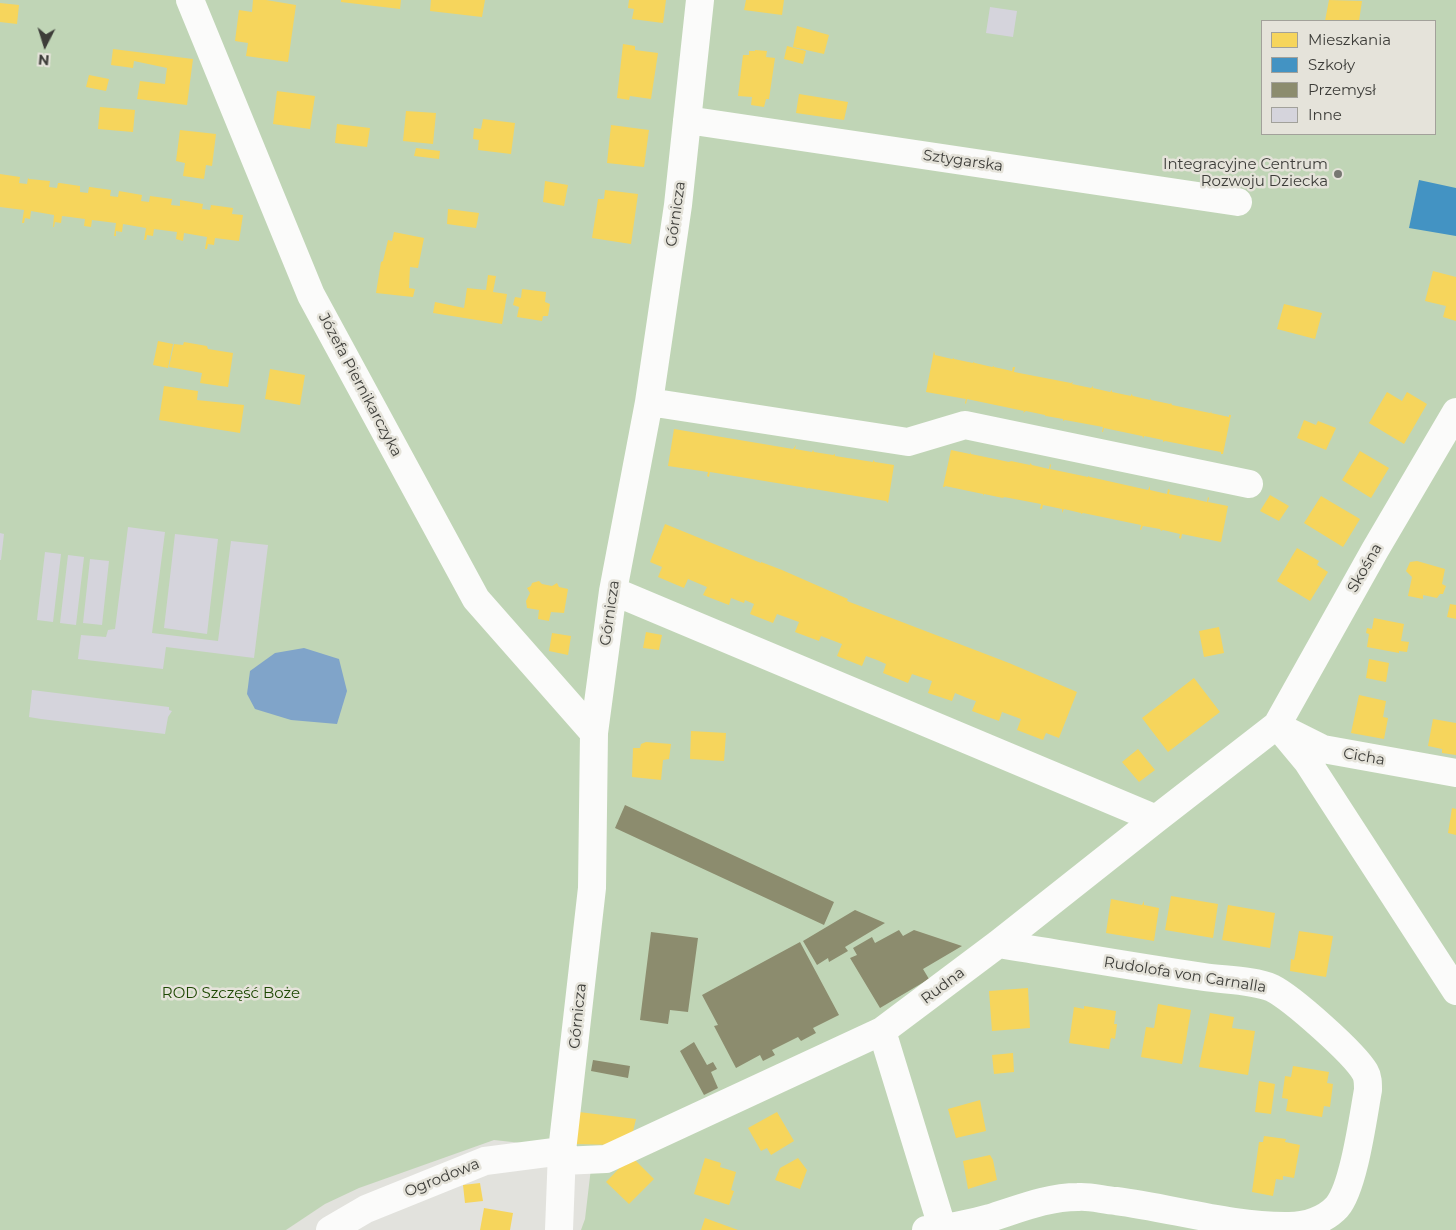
<!DOCTYPE html>
<meta charset="utf-8">
<style>
body{margin:0}
#map{position:relative;width:1456px;height:1230px;overflow:hidden;background:#e2e2dd;font-family:Montserrat,sans-serif}
canvas{display:block}
.legend{position:absolute;left:1261px;top:20px;width:175px;height:115px;box-sizing:border-box;background:#e5e3da;border:1px solid #a2a19a;margin:0;padding:6px 9px;list-style:none;font-size:15px;color:#3d3d39}
.legend li{display:flex;align-items:center;gap:10px;height:25px}
.legend b{width:25px;border:1px solid #a2a19a}
.north{position:absolute;left:20px;top:20px;width:50px;height:50px;-webkit-text-stroke:4px #e5e3da;paint-order:stroke;rotate:185deg;font-size:14px;font-weight:700;line-height:20px;text-align:center;color:#3d3d39}
.north::after{content:'';display:block;margin:auto;width:18px;height:22px;background:#3d3d39;clip-path:polygon(50% 0,100% 100%,50% 72%,0 100%)}
</style>
<div id="map">
<canvas width="1456" height="1230"></canvas>
<ul class="legend">
<li><b style="height:14px;background:#f6d55c"></b>Mieszkania</li>
<li><b style="height:14px;background:#4393c3"></b>Szkoły</li>
<li><b style="height:14px;background:#8c8c6e"></b>Przemysł</li>
<li><b style="height:14px;background:#d5d4dc"></b>Inne</li>
</ul>
<div class="north">N</div>
</div>
<script>
const context = document.querySelector('canvas').getContext('2d');
context.lineJoin = 'round';
function fillPath(path, color) { context.fillStyle = color; context.fill(path, 'evenodd'); }
function stroke(path, color, width, dash) { context.strokeStyle = color; context.lineWidth = width; context.lineCap = dash ? 'butt' : 'round'; context.setLineDash(dash || []); context.stroke(path); }
function drawText(font, color, halo, rows, align = 'center') {
  context.font = font + ' Montserrat,sans-serif'; context.lineWidth = 5; context.setLineDash([]); context.textBaseline = 'middle'; context.strokeStyle = halo; context.fillStyle = color; for (const [text, x, y, turn = 0] of rows) {
    context.save(); context.translate(x, y); context.rotate((+turn || 0) * Math.PI / 180); context.textAlign = isNaN(turn) ? turn : align; if (halo) context.strokeText(text, 0, 0); context.fillText(text, 0, 0); context.restore();
  }
}
const green = new Path2D(`
 M0,0h1456v1230h-875l4,-11 8,-68 -99,-11 -135,48 -34,16 -39,26h-286zM1262,21h173v113h-173z`);
const water = new Path2D(`
 M304,648l35,11 8,32 -10,33 -46,-4 -36,-11 -8,-15 3,-23 25,-18z`);
const homes = new Path2D(`
 M253,0h13l30,5 -8,57 -42,-6 2,-13 -13,-2 4,-31 13,2z
 M341,0h60l-1,9 -59,-7z
 M431,0h54l-3,17 -52,-6z
 M629,0h37l-3,23 -31,-4 2,-10 -6,-1z
 M746,0h38l-2,15 -38,-5z
 M1329,0l33,1 -3,20h-34z
 M0,3l19,2 -2,19 -17,-2z
 M797,26l32,9 -5,19 -31,-7z
 M623,44l12,2v4l23,3 -7,46 -21,-3 -1,4 -12,-2z
 M787,46l19,5 -3,13 -19,-5z
 M113,49l80,10 -6,46 -50,-6 3,-18 25,3 2,-16 -33,-7 -1,7 -22,-3z
 M755,50l12,1 -1,6 9,1 -6,41h-3l-2,8 -13,-2 1,-8 -14,-1 5,-41h6v-4h6z
 M89,75l20,4 -3,12 -20,-4z
 M277,91l38,5 -5,33 -37,-5z
 M799,94l49,8 -4,18 -48,-7z
 M100,107l35,3 -2,22 -35,-3z
 M406,111l30,2 -3,31 -30,-3z
 M483,119l32,4 -4,31 -33,-4 1,-10 -6,-1 1,-11 7,1z
 M337,124l33,4 -3,19 -32,-4z
 M611,125l38,5 -5,37 -37,-4z
 M180,130l36,4 -4,32 -6,-1 -2,14 -21,-3 2,-13 -9,-2z
 M416,148l24,3 -1,8 -25,-3z
 M0,174l20,3 -1,6 8,1 1,-6 1,1 21,2 -1,6 8,1 1,-5h2l20,3v6l8,1 1,-6h1l21,3 -1,6 8,1 1,-6 23,4 -1,6 8,1 1,-6 22,3 -1,6 9,1v-6l23,4 -1,5 8,1 1,-5 22,3 -1,6 11,1 -4,26 -24,-3 -1,7 -6,-1 -1,5h-2l2,-12 -23,-4 -1,8 -7,-2 1,-7 -23,-3 -1,7 -6,-1 -1,5h-2l2,-12 -23,-4 -1,8 -6,-1v5h-2l2,-13 -24,-3 -1,7 -7,-1 1,-7 -23,-3 -1,7 -6,-1 -1,5h-1l1,-12 -23,-4 -1,8 -5,-1 -1,5h-2l2,-13 -24,-3z
 M545,181l23,4 -4,21 -21,-4z
 M605,190l33,4 -7,50 -39,-6 6,-39h6z
 M448,209l31,4 -3,15 -29,-4z
 M394,232l30,6 -6,30 -8,-1 -1,21 6,1 -2,8 -37,-4 5,-31 2,-1 5,-21 4,1z
 M1433,271l23,6v44l-13,-4 3,-11 -21,-5z
 M488,275l8,1 -3,16 14,2 -5,30 -69,-11 2,-11 29,6 3,-20 19,2z
 M522,289l24,3 -1,10 5,2 -2,12h-5l-1,5 -25,-4 2,-10 -6,-2 2,-8 6,1z
 M1284,304l38,9 -7,26 -38,-10z
 M158,341l15,3 -5,24 -15,-3z
 M184,342l23,4 1,3 25,4 -5,34 -28,-4 2,-10 -33,-6 5,-23 9,1z
 M934,351l1,4 17,4 2,-1v1l19,4v-1l2,1 17,4 2,-1v1l18,4 1,-4h2l-1,5 57,11 2,-1 -1,2 19,4 2,-2v2l17,4 2,-2v2l19,4v-2l2,2 17,4v-2l1,2 19,4 1,-1 1,2 38,8 2,-2 -1,2 18,4v-2h2l-8,39h-2v-2l-56,-11 -2,1v-2l-19,-4v2l-2,-2 -38,-8 -1,4h-1l1,-5 -38,-7 -2,1v-2l-17,-3v1l-1,-2 -19,-4 -3,2 1,-2 -57,-12 -1,5 -1,-1 1,-4 -40,-7z
 M270,369l35,6 -5,30 -35,-6z
 M164,386l34,5 -1,9 47,5 -4,28 -81,-13z
 M1387,392l15,9 5,-9 20,12 -23,40 -35,-21z
 M1304,420l12,5 2,-4 18,7 -10,22 -29,-12z
 M674,429l119,20 3,-4 -1,4 17,3 1,-2 1,2 19,3 2,-1v2l38,6v-2l2,2 19,3 -6,38 -2,-2 -78,-13 -2,2 1,-2 -97,-16 -1,5 -2,-1 1,-4 -40,-6z
 M951,450l19,4v-2l1,2 38,8 2,-1 19,4v-2l2,2 17,4 1,-5 1,1 -1,4 38,8v-1l2,1 58,13 2,-4v4l17,4 1,-5 2,1 -1,4 19,4v-1l1,1 18,4 1,-5 1,1 -1,4 20,4 -7,36 -39,-8 -1,5 -2,-1 1,-4 -17,-4 -2,1 -1,-2 -17,-3 -2,4h-1l1,-5 -58,-12 -2,1v-1l-17,-4 -2,4v-4l-19,-4 -1,4h-2l1,-5 -37,-7 -1,1 -19,-4v2l-1,-2 -38,-8v1h-2z
 M1360,451l29,17 -18,30 -29,-18z
 M1270,495l19,11 -10,15 -19,-10z
 M1321,496l39,23 -17,28 -39,-24z
 M665,524l96,39v-1l21,8 66,29 -1,2 162,62 68,29 -18,46 -13,-5 -3,7 -26,-10 4,-11 -19,-7 -3,9 -27,-10 4,-10 -9,-3 -12,-5 -3,8 -24,-8 4,-12 -20,-7 -4,9 -25,-10 3,-9 -9,-4 -11,-4 -4,10 -25,-10 5,-12 -21,-8 -2,5 -24,-9 4,-10 -22,-8 -4,9 -23,-9 4,-10 -9,-4 -1,3 -13,-5 -2,7 -26,-10 4,-8 -19,-8 -4,9 -26,-11 4,-10 -12,-5z
 M1297,548l22,13 -2,4 11,7 -18,29 -33,-20z
 M1417,561l28,8 -3,15 4,2 -3,8h-3l-3,4 -14,-3v4l-15,-3 4,-19 -6,-6 4,-9z
 M539,581l3,3 10,2 5,-3 2,4 9,2 -4,24 -13,-1 -2,9 -11,-2 1,-9 -12,-2 -1,-7 4,-8 -3,-5 4,-2 1,-3z
 M1450,604l6,1v14l-9,-2z
 M1374,618l30,6 -3,17 8,1 -2,10 -8,-1v2l-32,-6 2,-13 -3,-1 1,-5 5,1z
 M1219,627l5,26 -20,4 -5,-26z
 M646,632l16,3 -3,15 -16,-2z
 M552,633l19,3 -3,19 -19,-4z
 M1369,659l20,4 -3,19 -20,-4z
 M1194,678l26,34 -52,40 -26,-34z
 M1359,695l27,6 -3,16 5,1 -4,21 -33,-6z
 M1433,719l23,4v32l-14,-2v-4l-14,-3z
 M691,731l35,2 -2,28 -34,-2z
 M646,742l25,2 -2,15 -6,1 -2,20 -29,-3 1,-29h7l1,-4z
 M1138,749l17,21 -16,12 -17,-20z
 M1452,808l4,1v26l-8,-2z
 M1171,896l47,8 -5,34 -48,-8z
 M1111,899l31,6 2,-4v4l15,3 -5,33 -48,-8z
 M1228,905l47,8 -5,35 -48,-8z
 M1299,931l34,5 -7,41 -36,-6 1,-12 3,1z
 M1028,988l2,40 -38,3 -3,-40z
 M1158,1004l33,6 -9,54 -41,-7 5,-30 8,1z
 M1084,1006l32,5 -2,13h3l-2,15 -4,-1 -2,11 -40,-6 5,-36 10,2z
 M1210,1013l24,4 -2,11 23,3 -7,44 -49,-8z
 M1013,1053l1,19 -20,2 -2,-19z
 M1293,1066l36,6 -2,11 6,1 -3,23 -6,-1 -2,11 -36,-6 2,-12 -6,-1 3,-22 6,1z
 M1259,1081l16,3 -4,30 -16,-2z
 M980,1100l6,31 -30,7 -8,-29z
 M579,1112l57,7 -5,21 -14,5 -44,-1z
 M777,1112l17,29 -23,14 -4,-7 -6,3 -13,-23z
 M1264,1136l22,3 -1,3 15,3 -6,33 -11,-2v4l-7,-1 -3,17 -21,-4 7,-50h4z
 M990,1155l3,5 4,20 -29,9 -5,-28z
 M631,1156l23,23 -25,25 -23,-22z
 M705,1158l16,5 -1,4 16,5 -5,18 3,1 -5,14 -35,-11z
 M798,1158l9,12 -7,19 -25,-9 5,-12z
 M480,1183l3,18 -18,2 -2,-18z
 M484,1208l29,5 -3,17h-30z
 M705,1218l33,12h-37z`);
const schools = new Path2D(`
 M1419,180l37,8v48l-47,-8z`);
const industry = new Path2D(`
 M625,805l209,97 -10,23 -209,-97z
 M855,910l30,13 -40,24 3,4 -19,11 -1,-4 -11,7 -14,-24z
 M899,930l4,6 11,-6 48,16 -39,23 6,10 -49,29 -30,-50 7,-3 -4,-7 19,-11 3,6z
 M651,932l47,6 -10,74 -18,-2 -2,14 -28,-4z
 M800,942l39,73 -26,13 3,5 -15,8 -3,-4 -26,13 3,5 -12,6 -3,-6 -24,13 -22,-42 4,-1 -16,-30z
 M694,1042l13,23 6,-3 4,7 -6,3 7,16 -14,7 -24,-44z
 M593,1060l37,6 -2,12 -37,-7z`);
const building = new Path2D(`
 M990,7l27,4 -4,26 -27,-4z
 M128,527l37,5 -13,101 66,8 13,-100 37,4 -14,113 -88,-11 -3,22 -85,-10 3,-24 25,2 2,-7 7,-1z
 M0,533l4,1 -3,26h-1z
 M175,534l43,5 -11,95 -43,-6z
 M45,552l16,2 -8,68 -16,-2z
 M68,555l16,2 -8,68 -16,-2z
 M90,559l19,2 -7,64 -19,-2z
 M32,690l137,17v3l3,1 -4,6 -3,17 -124,-15 -12,-2z`);
const minor = new Path2D(`
 M190,0l121,295 165,304 118,134
 M687,120l551,82
 M649,402l259,40 57,-17 284,59
 M613,591l543,228
 M1277,725l30,36 149,230
 M1289,732l34,17 133,24
 M882,1031l61,199
 M562,1161l44,-2 276,-128 116,-87 158,-125 121,-94 98,-175 81,-138
 M330,1230l36,-21 119,-48 77,-10
 M559,1230l3,-79 30,-263 2,-155 19,-142 36,-189 29,-197 22,-205
 M926,1230c22,-2 43,-6 64,-12 29,-9 57,-21 88,-21 12,-1 25,3 38,4 55,7 117,26 173,25 17,0 36,-6 48,-19 17,-20 26,-90 31,-117 0,-7 0,-13 -3,-18 -11,-19 -73,-74 -93,-84 -18,-8 -48,-8 -68,-11 -69,-10 -137,-22 -206,-33`);
const markers = [
 [1338,174,5,"#777772"]
];
const streetNames = [
 ["Sztygarska",963,161,8],
 ["Górnicza",676,214,-82],
 ["Józefa Piernikarczyka",360,385,62],
 ["Skośna",1365,568,-60],
 ["Górnicza",610,613,-82],
 ["Cicha",1364,757,10],
 ["Rudolofa von Carnalla",1185,975,9],
 ["Rudna",943,986,-37],
 ["Górnicza",578,1016,-84],
 ["Ogrodowa",442,1178,-22]
];
const poiNames = [
 ["Integracyjne Centrum",1328,165],
 ["Rozwoju Dziecka",1328,182]
];
const parkNames = [
 ["ROD Szczęść Boże",231,994]
];
fillPath(green, '#c0d5b6');
fillPath(water, '#80a4c9');
fillPath(homes, '#f6d55c');
fillPath(schools, '#4393c3');
fillPath(industry, '#8c8c6e');
fillPath(building, '#d5d4dc');
stroke(minor, '#fbfbfa', 28);
for (const [x, y, r, color] of markers) { const dot = new Path2D(); dot.arc(x, y, r, 0, 2 * Math.PI); context.fillStyle = color; context.fill(dot); stroke(dot, '#e5e3da', 2); }
drawText('15px', '#3d3d39', '#e5e3da', streetNames);
drawText('15px', '#3d3d39', '#e5e3da', poiNames, 'right');
drawText('15px', '#1e4803', '#e5e3da', parkNames);
</script>
